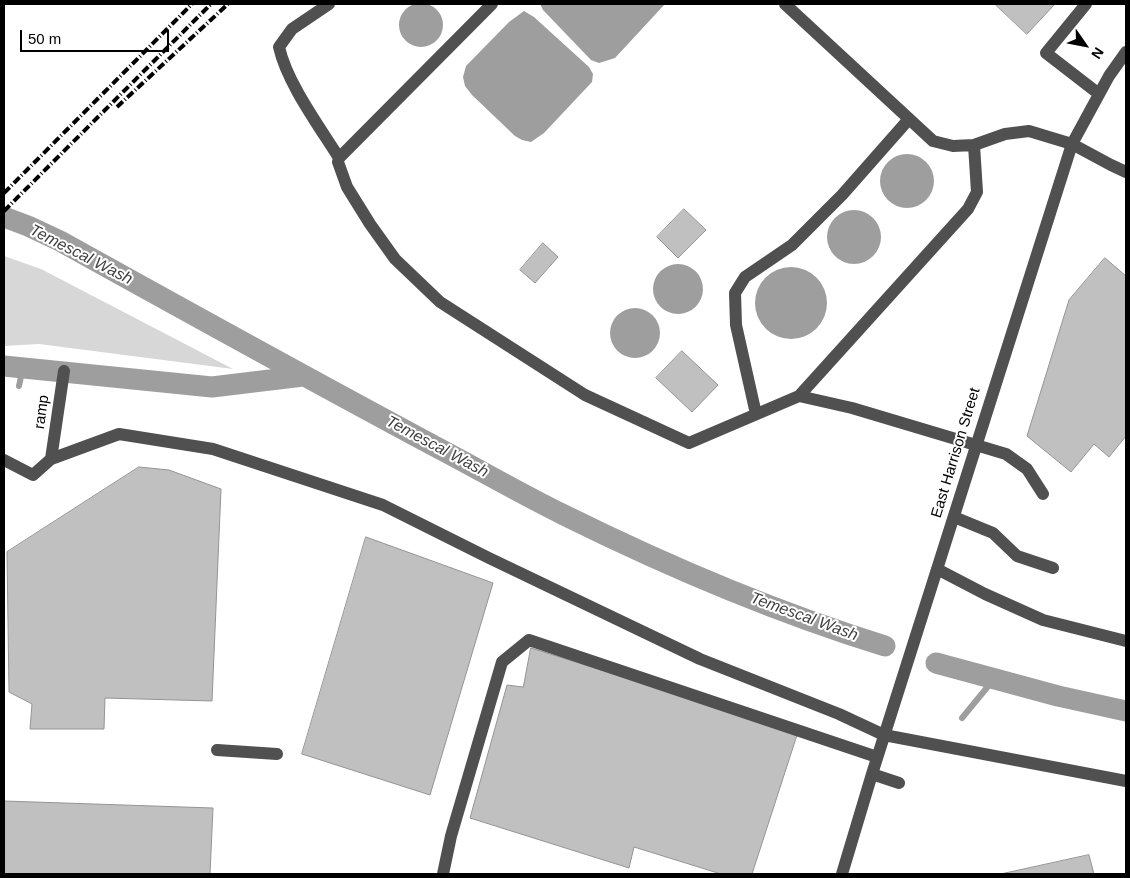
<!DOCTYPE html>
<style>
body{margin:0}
#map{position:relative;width:1130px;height:878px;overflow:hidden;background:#fff;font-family:Arial,sans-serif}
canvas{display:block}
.frame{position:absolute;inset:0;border:5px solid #000;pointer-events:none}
.north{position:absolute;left:1060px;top:20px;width:50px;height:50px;-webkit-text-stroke:4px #fff;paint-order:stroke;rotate:123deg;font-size:14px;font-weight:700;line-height:20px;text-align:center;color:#000}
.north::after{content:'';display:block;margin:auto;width:18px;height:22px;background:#000;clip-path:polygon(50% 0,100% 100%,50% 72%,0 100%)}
.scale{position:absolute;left:20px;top:30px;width:149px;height:22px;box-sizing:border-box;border:2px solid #000;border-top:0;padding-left:6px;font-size:15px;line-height:18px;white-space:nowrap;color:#000;-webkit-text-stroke:4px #fff;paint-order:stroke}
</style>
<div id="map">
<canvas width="1130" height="878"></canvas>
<div class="frame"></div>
<div class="north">N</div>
<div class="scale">50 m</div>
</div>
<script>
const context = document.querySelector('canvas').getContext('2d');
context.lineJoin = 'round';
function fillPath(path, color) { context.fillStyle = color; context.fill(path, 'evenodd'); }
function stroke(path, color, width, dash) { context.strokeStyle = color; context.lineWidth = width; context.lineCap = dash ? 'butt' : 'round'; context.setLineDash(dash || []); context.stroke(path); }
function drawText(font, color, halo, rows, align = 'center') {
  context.font = font + ' Arial,sans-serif'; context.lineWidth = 4; context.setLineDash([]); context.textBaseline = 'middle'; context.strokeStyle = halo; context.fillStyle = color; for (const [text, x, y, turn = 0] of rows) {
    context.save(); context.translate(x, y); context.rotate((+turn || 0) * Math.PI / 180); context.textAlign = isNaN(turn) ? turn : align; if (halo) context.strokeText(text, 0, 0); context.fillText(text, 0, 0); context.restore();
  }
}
const green = new Path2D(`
 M4,256l37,13 192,100 -194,-25 -35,2z`);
const water = new Path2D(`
 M399 25a22 22 0 1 1 44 0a22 22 0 1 1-44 0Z
 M540,4h125l-50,54 -16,5 -8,-3 -48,-50z
 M524,11l10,6 55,50 4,7 -1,8 -48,51 -13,9 -9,-2 -7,-4 -43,-41 -7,-9 -2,-9 3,-11 43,-44z
 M880 181a27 27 0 1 1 54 0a27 27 0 1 1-54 0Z
 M827 237a27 27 0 1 1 54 0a27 27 0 1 1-54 0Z
 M653 289a25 25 0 1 1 50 0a25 25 0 1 1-50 0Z
 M755 303a36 36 0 1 1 72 0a36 36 0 1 1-72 0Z
 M610 333a25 25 0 1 1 50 0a25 25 0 1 1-50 0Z`);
const stream = new Path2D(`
 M19,386l4,-19
 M962,718l32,-39`);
const canal = new Path2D(`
 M4,217l24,9 32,15c126,70 251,139 378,207 42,22 83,46 126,67 103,51 211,97 321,131
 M4,366l208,21 91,-11
 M936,663l122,33 68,15`);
const building = new Path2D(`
 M995,4h60l-28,30z
 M684,209l22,21 -28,28 -21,-21z
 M543,243l15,14 -23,26 -15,-13z
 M1105,258l21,18v160l-17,21 -15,-13 -23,28 -44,-36 42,-136z
 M682,351l36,34 -26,27 -36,-34z
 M139,467l30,3 52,19 -9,212 -107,-3 -1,31h-74l2,-25 -23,-12 -2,-140z
 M366,537l127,46 -63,212 -128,-41z
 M531,648l267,84 -46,142h-31l-87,-27 -5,21 -159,-50 37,-133 16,2z
 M4,801l209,7 -3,66h-206z
 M1089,855l5,19h-93z`);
const minor = new Path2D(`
 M329,4l-37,25 -13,18c8,36 40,79 60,111
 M492,4l-153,154 -1,4 9,25 23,37 25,35 45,43 145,93 104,48 110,-47 53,12 154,46 21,15 16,25
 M785,4l148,137 20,5 21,-1 31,-11 24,-3 43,13 39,21 15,7
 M1086,4l-40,49 53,41
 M799,396l169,-187 9,-17 -3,-47
 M756,414l-20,-89 -1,-32 10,-16 47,-32 50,-50 67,-76
 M51,459l13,-88
 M4,460l29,15 18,-16 68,-25 94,15 170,56 106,53 211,101 139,55 45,21 242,46
 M954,517l39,16 24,23 36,12
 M937,569l48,25 58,26 83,21
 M217,750l60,4
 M872,774l27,9
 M443,874l8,-38 51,-174 27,-22 348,117
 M842,874l30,-100 200,-630 37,-68 17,-24`);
const rail = new Path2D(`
 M117,107l111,-103
 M4,193l188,-189
 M4,211l207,-207`);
const streetNames = [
 ["ramp",42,412,-82],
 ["East Harrison Street",956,453,-73]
];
const waterNames = [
 ["Temescal Wash",81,255,27],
 ["Temescal Wash",437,447,28],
 ["Temescal Wash",804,617,20]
];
fillPath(green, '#d7d7d7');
fillPath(water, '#9e9e9e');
stroke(stream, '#9e9e9e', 6);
stroke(canal, '#9e9e9e', 21);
fillPath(building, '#c0c0c0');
stroke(building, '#949494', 1);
stroke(minor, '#505050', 12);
stroke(rail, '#000', 4, [8, 2.5, 1, 2.5]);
drawText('15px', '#000', '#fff', streetNames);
drawText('italic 16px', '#3f3f3f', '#fff', waterNames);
</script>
